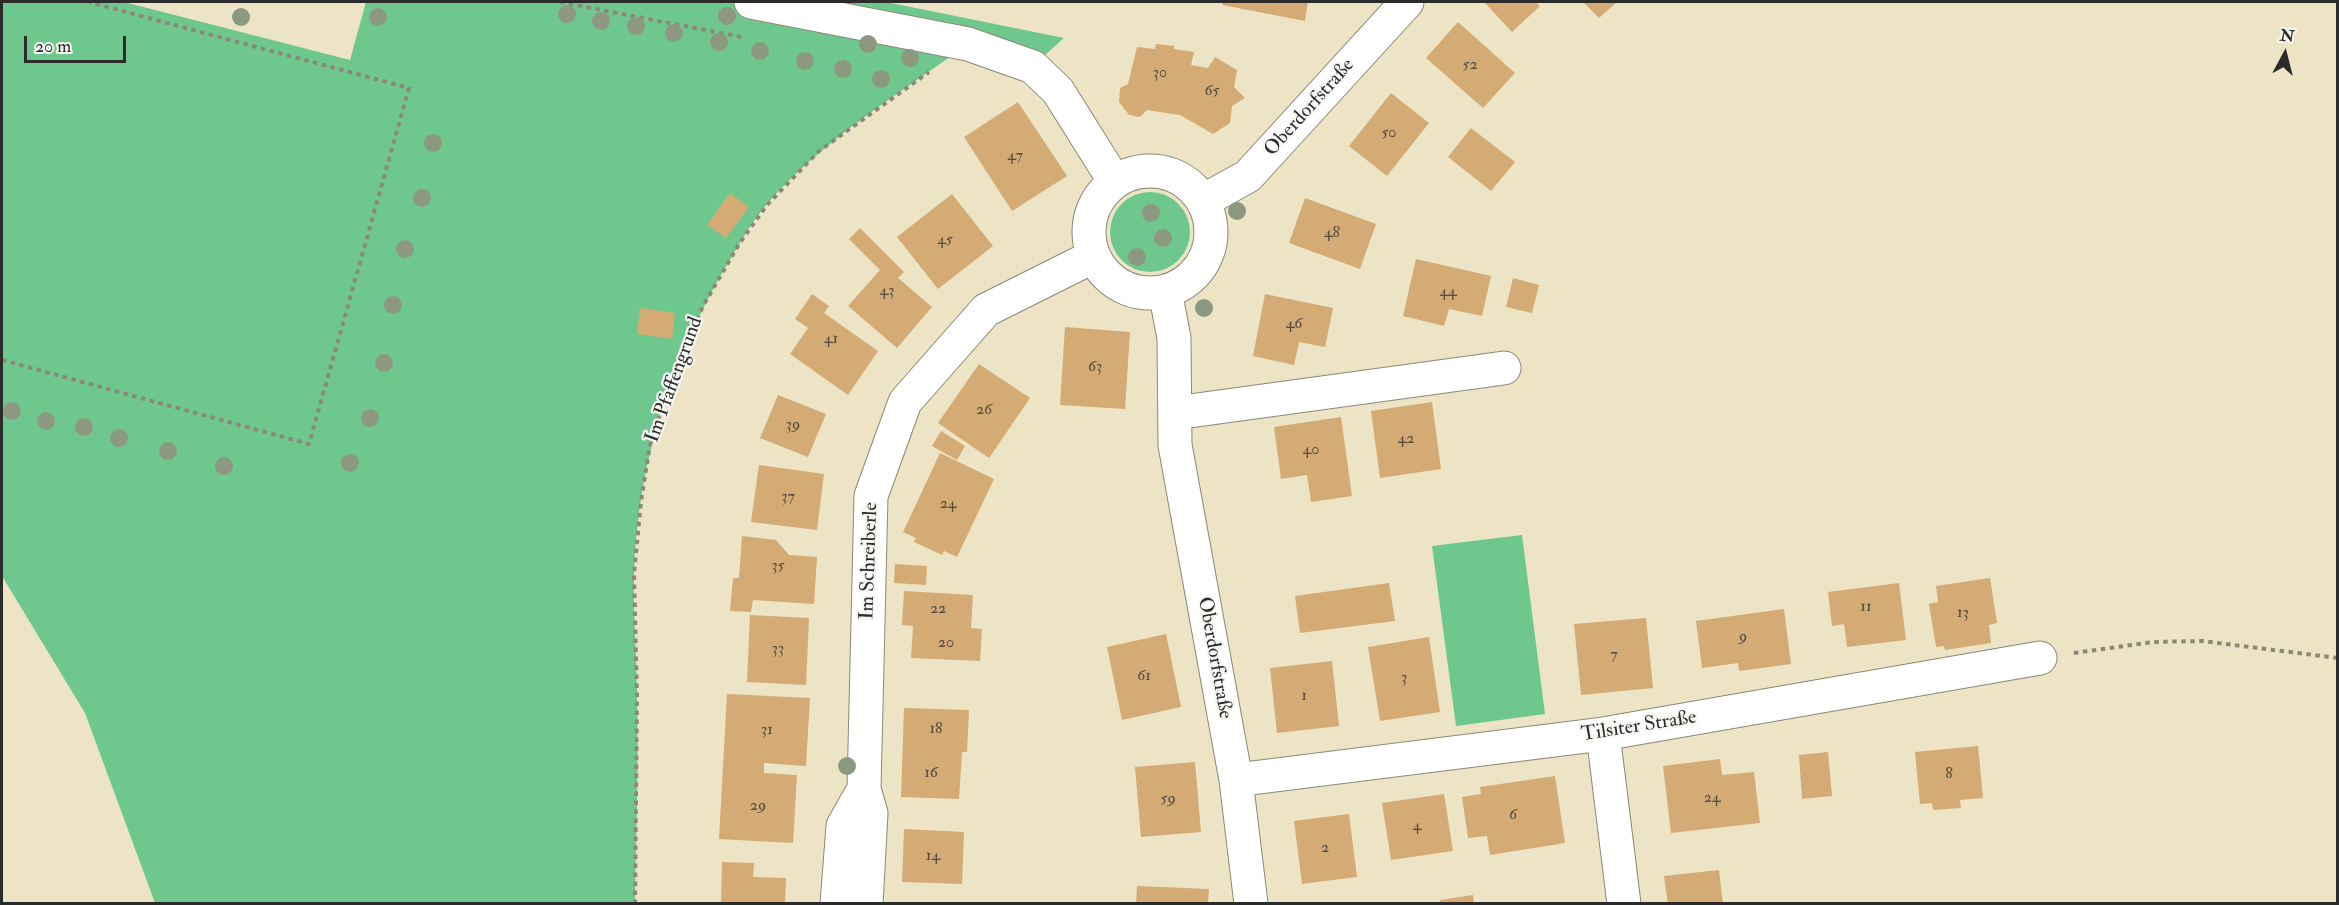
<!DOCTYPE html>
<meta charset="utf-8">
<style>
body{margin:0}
#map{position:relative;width:2339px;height:905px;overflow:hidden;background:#ede4c6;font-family:"IM FELL Double Pica",serif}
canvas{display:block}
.frame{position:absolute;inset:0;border:3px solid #2b2b2b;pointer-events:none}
.north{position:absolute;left:2255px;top:24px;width:60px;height:60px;-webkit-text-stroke:4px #f6f6f2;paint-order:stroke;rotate:7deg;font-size:16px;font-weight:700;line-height:24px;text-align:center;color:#2b2b2b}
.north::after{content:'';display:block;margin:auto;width:21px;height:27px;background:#2b2b2b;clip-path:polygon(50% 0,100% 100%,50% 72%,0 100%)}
.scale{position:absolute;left:24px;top:36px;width:102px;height:27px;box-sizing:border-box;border:3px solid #2b2b2b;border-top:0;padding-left:8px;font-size:18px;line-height:21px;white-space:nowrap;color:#2b2b2b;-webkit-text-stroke:4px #f6f6f2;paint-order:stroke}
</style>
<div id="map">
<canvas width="2339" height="905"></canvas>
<div class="frame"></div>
<div class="north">N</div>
<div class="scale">20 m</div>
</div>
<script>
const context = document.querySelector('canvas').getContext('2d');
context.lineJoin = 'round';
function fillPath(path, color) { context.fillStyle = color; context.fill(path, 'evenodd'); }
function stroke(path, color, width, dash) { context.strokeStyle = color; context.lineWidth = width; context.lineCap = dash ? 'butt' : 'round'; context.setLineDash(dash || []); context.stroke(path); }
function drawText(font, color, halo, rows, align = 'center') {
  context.font = font + ' "IM FELL Double Pica",serif'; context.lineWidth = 4.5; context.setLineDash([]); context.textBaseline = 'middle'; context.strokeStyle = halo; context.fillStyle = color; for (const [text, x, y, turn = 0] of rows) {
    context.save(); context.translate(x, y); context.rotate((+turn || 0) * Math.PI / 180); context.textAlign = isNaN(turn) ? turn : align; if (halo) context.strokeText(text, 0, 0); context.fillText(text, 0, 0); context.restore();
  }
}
const green = new Path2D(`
 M2,2h122l226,58 16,-58h520l178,36 -20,18 -76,-12c-69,50 -144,95 -201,160 -17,20 -30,44 -43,66 -55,94 -87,197 -90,306 -1,40 3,80 3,119 2,70 -1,139 -2,208h-480l-70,-190 -83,-137z
 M1110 232a40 40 0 1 1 80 0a40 40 0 1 1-80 0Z
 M1522,535l23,179 -89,12 -24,-180z`);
const building = new Path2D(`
 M1223,2h85l-3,19 -83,-16z
 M1484,2h52l4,4 -28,26z
 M1583,2h34l-18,16z
 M1458,22l57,51 -32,35 -57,-50z
 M1156,44l18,2v3l20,3 -3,13 17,3 7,-11 22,13 -3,17 11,11 -13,8 -2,17 -17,11 -33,-19 -33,-5 -7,7 -11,-2 -10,-13 1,-14 8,-4 9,-37 18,2z
 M1391,93l38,30 -42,53 -38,-30z
 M1018,102l49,74 -55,35 -48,-74z
 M1471,128l44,34 -24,29 -43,-34z
 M730,193l19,14 -23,31 -19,-13z
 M952,194l41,52 -55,43 -41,-52z
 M1305,198l71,26 -16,45 -71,-26z
 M860,228l44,44 -6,6 34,29 -35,41 -49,-42 32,-36 -31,-31z
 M1416,259l75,17 -9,40 -33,-7 -5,17 -41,-10z
 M1513,278l26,7 -7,28 -26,-6z
 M812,294l17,12 -5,7 54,38 -30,44 -58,-41 18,-26 -13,-9z
 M1265,294l68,14 -8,39 -26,-5 -5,23 -41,-9z
 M640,308l35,5 -3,26 -35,-5z
 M1065,327l65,5 -5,77 -65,-4z
 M979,364l51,34 -41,60 -51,-35z
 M778,395l48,19 -18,43 -48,-19z
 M1432,402l9,67 -61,9 -9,-67z
 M1341,417l11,79 -41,6 -4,-27 -26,4 -7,-52z
 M941,431l24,15 -8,14 -25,-14z
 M940,453l54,26 -37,78 -13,-6 -2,4 -28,-13 2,-4 -13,-6z
 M759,465l65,9 -7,56 -66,-8z
 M742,536l34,4 13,15 28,2 -3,47 -61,-4 -2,12 -21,-1 3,-33h6z
 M895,564l32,2 -1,19 -32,-2z
 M1990,578l7,45 -8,2 2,18 -46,7 -1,-4 -8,1 -7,-43 9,-2 -2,-16z
 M1389,583l6,38 -95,12 -5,-37z
 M1899,583l7,57 -59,7 -3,-23 -12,2 -4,-34z
 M904,591l69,4 -2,33 11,1 -2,32 -69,-3 2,-32 -11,-1z
 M1784,609l7,55 -52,7 -1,-8 -36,5 -6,-47z
 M750,615l59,3 -3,67 -59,-3z
 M1646,618l7,70 -72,7 -7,-71z
 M1166,634l15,73 -59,13 -15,-73z
 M1429,637l11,75 -60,9 -12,-74z
 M1332,661l7,65 -62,7 -7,-65z
 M727,694l83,4 -4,68 -42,-3v10l33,2 -4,68 -74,-4z
 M904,708l65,2 -2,42h-5l-3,47 -58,-2z
 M1978,746l5,52 -23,2 1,8 -28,2 -1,-7 -12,1 -5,-52z
 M1828,752l4,44 -30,3 -3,-44z
 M1720,759l2,16 32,-3 6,51 -89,10 -8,-67z
 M1195,762l6,70 -60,5 -6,-70z
 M1555,776l10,67 -75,12 -3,-19 -19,2 -6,-41 19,-3 -1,-7z
 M1444,794l9,57 -62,9 -9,-57z
 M1349,814l8,63 -55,7 -8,-63z
 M904,829l60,3 -2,52 -60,-2z
 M722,862l32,1 -1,14 33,1 -1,26h-64z
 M1719,870l4,34h-55l-4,-28z
 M1137,886l72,3 -1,15h-72z
 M1473,895l1,9h-34v-4z`);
const path = new Path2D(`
 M560,2l182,35
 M2,360l307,84 100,-356 -320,-86
 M2074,653l79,-11 49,-1 136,17
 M635,904l2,-208 -3,-121 7,-74 9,-56 19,-59 34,-80 36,-62 28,-39 52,-54 110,-79`);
const minor = new Path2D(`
 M751,2l217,42 65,23 25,24 57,91
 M1089 232a61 61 0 1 1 122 0a61 61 0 1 1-122 0Z
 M1203,201l45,-25 159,-174
 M1165,291l9,47 1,107 61,335 15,124
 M1175,413l329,-45
 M1603,734l21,170
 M1236,780l367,-46 437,-76
 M837,904l6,-78 21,-37
 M866,904l5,-91 -7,-24 7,-293 34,-94 81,-92 108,-54`);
const trees = [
 [567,14],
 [727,16],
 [241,17],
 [378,17],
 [601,21],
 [636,26],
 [674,33],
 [719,42],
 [868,44],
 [760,51],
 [910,58],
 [805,61],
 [843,69],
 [881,79],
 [433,143],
 [422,198],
 [1237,211],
 [1151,213],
 [1163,238],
 [405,249],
 [1137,257],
 [393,305],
 [1204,308],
 [384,363],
 [12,411],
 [370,418],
 [46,421],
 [84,427],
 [119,438],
 [168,451],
 [350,463],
 [224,466],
 [847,766]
];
const numberNames = [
 ["52",1470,66],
 ["30",1160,74],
 ["65",1212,92],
 ["50",1389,134],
 ["47",1015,157],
 ["48",1332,234],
 ["45",945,241],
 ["43",887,292],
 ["44",1448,293],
 ["46",1294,325],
 ["41",831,340],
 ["63",1095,368],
 ["26",984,411],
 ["39",793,426],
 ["42",1406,440],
 ["40",1311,451],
 ["37",788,498],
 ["24",948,505],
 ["35",778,567],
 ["11",1866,608],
 ["22",938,610],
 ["13",1963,614],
 ["9",1743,638],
 ["20",946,644],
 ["33",778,650],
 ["7",1614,656],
 ["61",1144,677],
 ["3",1404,679],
 ["1",1304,697],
 ["18",936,730],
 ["31",767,731],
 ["16",931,774],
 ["8",1949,775],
 ["24",1712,799],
 ["59",1168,800],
 ["29",758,807],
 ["6",1513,816],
 ["4",1417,827],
 ["2",1325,849],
 ["14",933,857]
];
const streetNames = [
 ["Oberdorfstraße",1310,108,-48],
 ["Im Pfaffengrund",675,380,-70],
 ["Im Schreiberle",870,561,-88],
 ["Oberdorfstraße",1214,658,80],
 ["Tilsiter Straße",1639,727,-9]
];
fillPath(green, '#6ec88e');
fillPath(building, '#d4aa75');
stroke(minor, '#8c8878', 35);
stroke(path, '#8c8878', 4, [4.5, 4.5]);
stroke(minor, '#fff', 33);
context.fillStyle = '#8d9881';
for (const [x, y] of trees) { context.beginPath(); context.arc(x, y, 9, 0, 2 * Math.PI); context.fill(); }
drawText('16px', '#554b3e', null, numberNames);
drawText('20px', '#2b2b2b', '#f6f6f2', streetNames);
</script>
